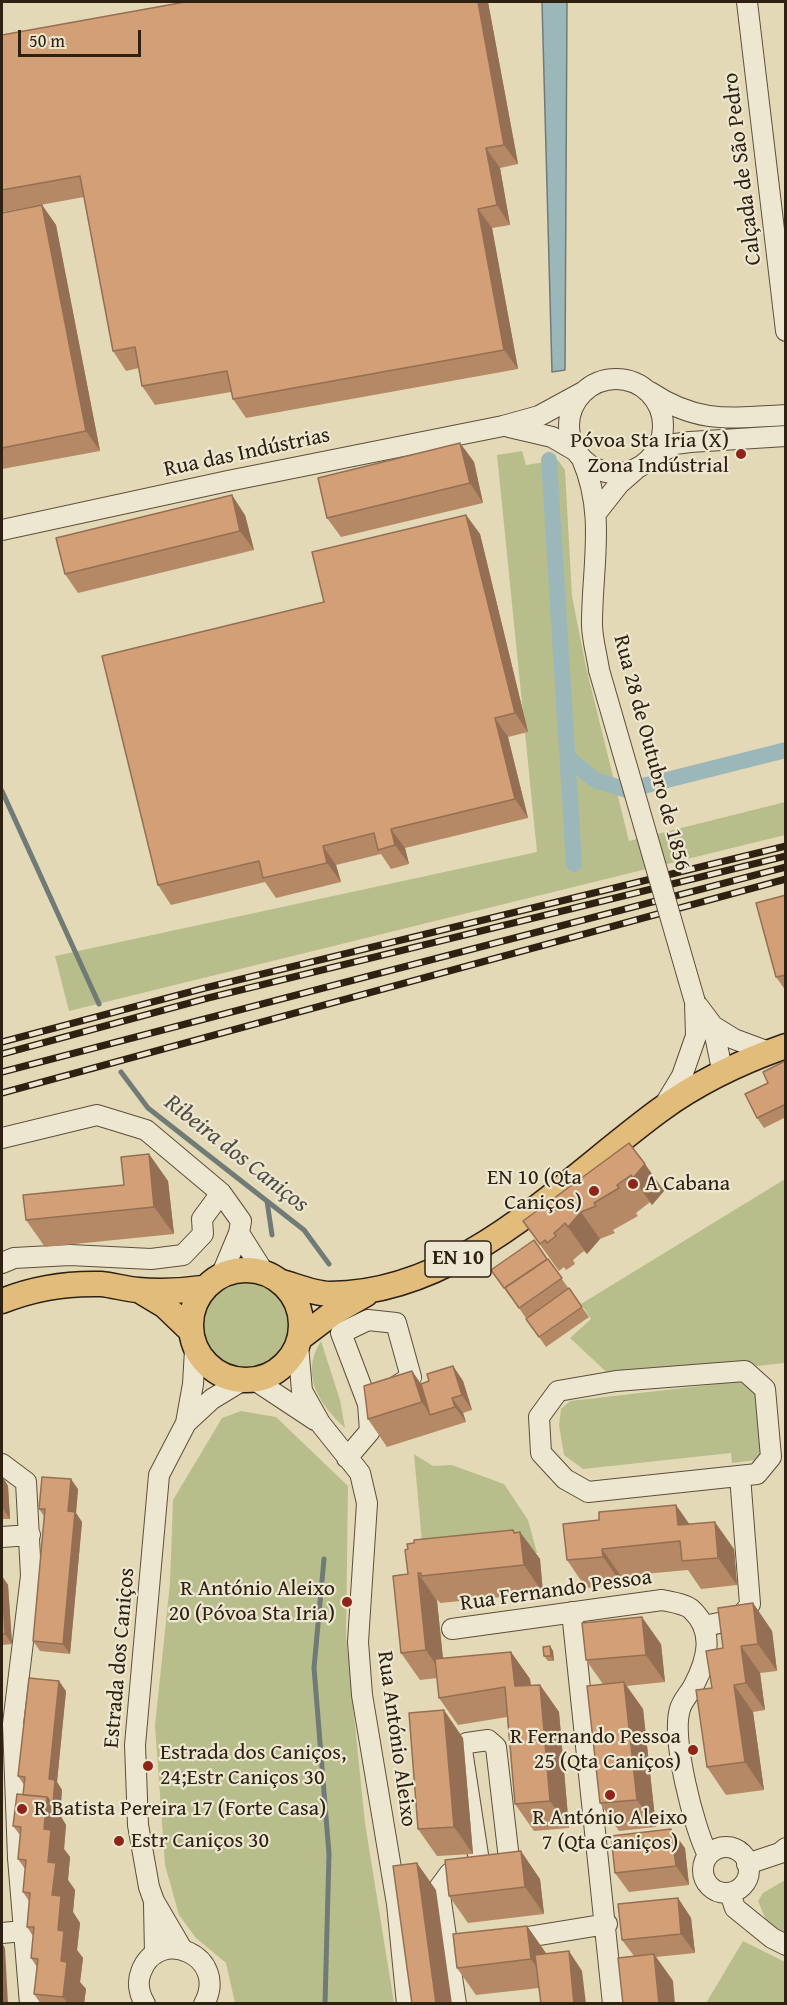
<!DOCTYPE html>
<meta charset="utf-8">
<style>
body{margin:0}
#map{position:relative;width:787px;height:2005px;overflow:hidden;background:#e4d9b6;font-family:"Gentium Book Plus",serif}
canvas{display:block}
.frame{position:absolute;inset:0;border:3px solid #2f2112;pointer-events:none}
.scale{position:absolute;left:18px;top:30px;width:123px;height:27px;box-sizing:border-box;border:3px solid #2f2112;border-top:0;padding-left:8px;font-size:18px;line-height:21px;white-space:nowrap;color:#2f2112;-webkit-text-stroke:4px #ede6d0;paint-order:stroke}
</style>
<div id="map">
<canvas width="787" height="2005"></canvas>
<div class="frame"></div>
<div class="scale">50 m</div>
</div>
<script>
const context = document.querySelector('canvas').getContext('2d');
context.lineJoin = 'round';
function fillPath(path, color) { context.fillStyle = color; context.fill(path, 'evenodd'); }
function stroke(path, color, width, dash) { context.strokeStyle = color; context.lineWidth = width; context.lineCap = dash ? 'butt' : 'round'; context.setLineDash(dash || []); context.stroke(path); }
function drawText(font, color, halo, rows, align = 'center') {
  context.font = font + ' "Gentium Book Plus",serif'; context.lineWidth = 4.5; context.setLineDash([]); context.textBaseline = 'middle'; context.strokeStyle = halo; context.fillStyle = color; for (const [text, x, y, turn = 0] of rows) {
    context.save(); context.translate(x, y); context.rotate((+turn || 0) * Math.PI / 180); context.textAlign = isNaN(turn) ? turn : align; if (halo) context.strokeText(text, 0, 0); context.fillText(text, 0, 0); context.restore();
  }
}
const green = new Path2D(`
 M522,451l4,14 32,-5 7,10 7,126 14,71 43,174 156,-39v33l-716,176 -14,-55 482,-104 -40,-397z
 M785,1179v184l-169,18 -46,-43 21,-19 -10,-15z
 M202 1324a45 45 0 1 1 90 0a45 45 0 1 1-90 0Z
 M321,1341l19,59 5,28c-25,-23 -46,-53 -24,-87z
 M744,1381l14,13 7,54 -8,12 -25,3 -1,-10 -148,16 -19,-14 -5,-30 2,-16 9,-8z
 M241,1411l35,6 72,69 -2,150 19,187 29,180h-159l-9,-40 -30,-25 -17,-23 -14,-50 -10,-140 15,-142 3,-83 49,-82z
 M414,1454l19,12 19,-1 52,19 24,36 9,33 -30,-3 -84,3z
 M785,1880v61l-17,-16 -10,-24 5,-8z
 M743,1941l42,21v41h-79z`);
const water = new Path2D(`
 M542,2h25l-2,368 -13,2z`);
const stream = new Path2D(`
 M2,791l97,213
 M121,1072l27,36 156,122 25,34
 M267,1201l5,34
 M324,1559l-10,109 15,186 -4,150`);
const canal = new Path2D(`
 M549,460l25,404
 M567,757l28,23 32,10 159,-40`);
const minor = new Path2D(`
 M747,2l39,329
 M569 426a47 47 0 1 1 94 0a47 47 0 1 1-94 0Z
 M650,392c48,32 80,26 136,23
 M509,427l43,10 24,14
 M652,458l23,-14 15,-2 96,-6
 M582,459c24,55 10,107 10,165 0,15 5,31 7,46
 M597,512l22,-28 16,-14
 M2,530l226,-49 275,-55 36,-10 44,-24
 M695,1002l18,24 10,48
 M713,1026l21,13 35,13
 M664,1106l18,-30 14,-40 -1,-34
 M2,1138l95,-23 49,15 75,63 20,28 -2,12 -18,43
 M239,1233l24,38
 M2,1263l12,-5 56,-3 81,4 32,-4 20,-21 -1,-15 19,-26
 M298,1345l4,46 18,32 40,50 7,30 -9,139 4,53 35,209 10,100
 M745,1371l20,18 6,68 -14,17 -169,18 -23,-13 -24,-26 -2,-36 19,-26 58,-10z
 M253,1379l62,41
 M186,1423l26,-24 28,-17
 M347,1458l23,-27 -2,-27 43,-27 -15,-54 -28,-3 -27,13 27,71
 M2,1464l24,18 5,94 -18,148 5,134 12,146
 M2,1537l28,-2
 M572,1612l41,392
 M703,1626c18,-4 37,-3 47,-22l-10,-128
 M452,1629l210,-29c9,2 24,4 30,10 23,22 15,50 2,75 -4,8 -12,16 -14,24 -9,29 14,120 28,146
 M703 1870a23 23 0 1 1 46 0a23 23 0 1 1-46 0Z
 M747,1864l33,-11 6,-5
 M480,1868l-18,-118 5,-7 21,-3 8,7 13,112c-12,12 -42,11 -59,14l-11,15 9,62 159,-26
 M730,1893l5,15 37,30 14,7
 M154,1904l1,50
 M2,1933l21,-2
 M182,1949l-28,-48 -5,-14 -11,-62 -3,-80 24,-270 27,-52 7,-39 2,-34
 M448,1950l8,54
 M145,2004c-6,-10 -8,-22 -4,-32 17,-47 89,-16 63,32`);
const major = new Path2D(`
 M191 1325a55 55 0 1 1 110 0a55 55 0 1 1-110 0Z
 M282,1282c14,4 33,12 48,12 130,0 233,-113 330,-184 37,-27 83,-49 126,-64
 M140,1291l25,15 25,24
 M2,1301c32,-13 64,-18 99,-17 12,1 24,5 37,6 21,2 43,1 64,-2
 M300,1338l33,-25 33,-19`);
const rail = new Path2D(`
 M2,1042l203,-54 581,-142
 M2,1054l206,-56 578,-142
 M2,1072l784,-205
 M2,1093l784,-214`);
const minorBridge = new Path2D(`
 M599,670l96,332`);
const wall = new Path2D(`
 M185,2h303l30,162 -18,4 10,57 -18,3 26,141 -272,49 -13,-19 -2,-7 -76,13 -13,-19 -3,-18 -13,3 -13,-20 -29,-154 -82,15v-177z
 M42,205l14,20 44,226 -98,18v-256z
 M460,443l14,19 9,41 -142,34 -14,-19z
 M245,515l9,35 -176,43 -13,-19z
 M466,515l14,19 48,198 -20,5 20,81 -123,30 4,16 -18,5 -10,-15 -45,11 5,17 -65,16 -11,-16 -94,23 -13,-20 166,-283z
 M786,895v96l-10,-14z
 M786,1062v55l-22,11 -7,-10 11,-35z
 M629,1143l35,48 -12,14 -2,-3 -14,11 2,3 -25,14 2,3 -15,6 -13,15 -3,-3 -5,4 -6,5 2,4 -9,6 -2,-3 -5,4 -36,-50z
 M149,1154l19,27 6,53 -129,13 -19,-27 98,-35z
 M534,1240l55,77 -43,30 -34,-49h-1l-20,-28z
 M453,1366l10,15 9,29 -9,3 3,9 -79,25 -19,-28 44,-48 9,13 8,-3z
 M2,1476l6,10 2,33h-8z
 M78,1489l-2,24 6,9 -12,132 -30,-3 -7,-10 11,-125 -5,-7z
 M563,1524h127l44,25 3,36 -36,4 -13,-19 -67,6 1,8 -36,4 -19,-28z
 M513,1530l2,2h5l20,27 3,34 -103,10 -2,-3 -1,1 6,58 68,-7 19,27 1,6h9l19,27 10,116 -35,3 -19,-27 -8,-87 -49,8 -19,-27 -2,-20 -17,2 -19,-27 7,-79v-25l6,-6z
 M2,1576l6,9 4,59 -10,1z
 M753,1603l19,28 5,40 -17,2 5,37 -12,2 11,78 -38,5 -19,-28 5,-79z
 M661,1644l4,38 -39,4 17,23 13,118 -37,4 -19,-28 3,-119 -17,-24z
 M550,1646l3,5 1,10h-6l-4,-5z
 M66,1691l-9,91 5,8 -2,25 6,10 -2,24 6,8 -2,23 7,10 -2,22 7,11 -3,27 6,8 -3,24 6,7 -2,15h-43l-7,-10 3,-27 -6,-9 2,-22 -6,-9 2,-26 -6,-9 2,-23 -7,-10 2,-24 -7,-9 10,-31 1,-10 -6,-9z
 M463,1738l10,116 -36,2 -19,-27z
 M685,1848l4,37 -60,7 -14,-19z
 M540,1879l4,35 -76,9 -19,-27z
 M678,1898l13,20 4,35 -39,4 17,24 -39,-25 -12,-16z
 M527,1926l19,28 36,17 -43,17 -63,7 -19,-27z`);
const shadedWall = new Path2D(`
 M478,2h10l30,162 -14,-19z
 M486,148l14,20 10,57 -13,-20z
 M42,205l14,20 44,226 -14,-20z
 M478,209l14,19 26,141 -14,-19z
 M460,443l14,19 9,41 -13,-20z
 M232,495l13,20 9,35 -14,-19z
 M466,515l14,19 48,198 -13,-19z
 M495,718l13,19 20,81 -13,-19z
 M391,829l14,19 4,16 -14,-19z
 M323,846l13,19 5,17 -14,-19z
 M149,1154l19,27 6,53 -20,-27z
 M645,1164l19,27 -12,14 -19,-27z
 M581,1212l19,27 -13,15 -19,-27z
 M453,1366l10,15 9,29 -10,-15z
 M412,1371l19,28 -1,16 -8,-13z
 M452,1398l11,15 3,9 -11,-15z
 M2,1476l6,10 2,33 -8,-12z
 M71,1479l7,10 -2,24 6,9 -12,132 -7,-10 5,-133z
 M676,1505l19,27 -17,-7z
 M715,1522l19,27 3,36 -19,-27z
 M513,1530l8,11 -1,-9 20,27 3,34 -19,-28z
 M602,1549l19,27 1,8 -19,-27z
 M418,1573l19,28 8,77 -19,-28z
 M2,1576l6,9 4,59 -7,-10z
 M753,1603l19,28 5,40 -19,-27z
 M642,1617l19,27 4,38 -19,-27z
 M550,1646l3,5 1,10 -3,-5z
 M741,1646l19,27 5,37 -19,-27z
 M511,1652l19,27 4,35 -19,-28z
 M59,1681l7,10 -9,91 5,8 -2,25 6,10 -2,24 6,8 -2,23 7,10 -2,22 7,11 -3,27 6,8 -3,24 6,7 -2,15h-16l-5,-7 -5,-67 -14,-101z
 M624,1682l19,27 13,118 -19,-27z
 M540,1685l19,27 10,116 -19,-27z
 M734,1685l19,27 11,78 -19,-28z
 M444,1710l19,28 10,116 -19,-27z
 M671,1829l14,19 4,37 -13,-19z
 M521,1851l19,28 4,35 -19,-27z
 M417,1863l19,27 16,114h-16z
 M678,1898l13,20 4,35 -14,-19z
 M527,1926l19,27 4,34 -19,-28z
 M2,1943l3,5 3,56h-6z
 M569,1951l13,20 4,33h-12z
 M654,1954l19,27 2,23h-16z`);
const building = new Path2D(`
 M185,2h293l26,143 -18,3 11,57 -19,4 26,141 -271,49 -6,-28 -85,15 -7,-39 -22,4 -33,-175 -78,14v-155z
 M42,205l44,226 -84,17v-235z
 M460,443l10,40 -143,35 -9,-40z
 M232,495l8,36 -175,43 -9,-36z
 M466,515l49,198 -20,5 20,81 -124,30 4,16 -17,5 -4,-17 -51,13 4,17 -64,15 -4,-17 -101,24 -56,-229 222,-54 -12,-50z
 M786,895v80l-10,2 -20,-74z
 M785,1061l1,43 -29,14 -12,-24 23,-11 -5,-11z
 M629,1143l16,21 -12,14 -2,-3 -14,10 2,3 -25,15 2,3 -15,6 -13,15 -3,-4 -5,5 -6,5 2,3 -9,7 -2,-3 -5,4 -17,-23z
 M149,1154l5,53 -128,13 -3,-25 101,-10 -3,-28z
 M534,1240l13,19 -43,29 -13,-18z
 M548,1259l14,19 -43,30 -14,-20z
 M569,1288l13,19 -43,30 -13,-18z
 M453,1366l9,29 -10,3 3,9 -25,8 -9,-31 8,-3 -2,-7z
 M412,1371l10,31 -54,17 -4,-33z
 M42,1477l29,2 -3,32 7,1 -12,132 -30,-3 12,-132h-6z
 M676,1505l2,20 37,-3 3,36 -36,3 -2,-20 -78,8 1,8 -36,3 -4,-36 36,-4v-8z
 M513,1530l1,3 6,-1 4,33 -103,11v-3h-3l8,77 -25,3 -8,-77 15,-2 -3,-24 3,-1 -1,-5 7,-1v-3z
 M2,1580l3,54h-3z
 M753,1603l5,41 -17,2 5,37 -12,2 11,77 -38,5 -11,-77 16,-2 -6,-37 17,-3 -5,-40z
 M642,1617l4,38 -60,5 -4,-37z
 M550,1646l1,10h-7l-1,-9z
 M511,1652l4,34 25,-1 10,116 -35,3 -10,-117 -66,11 -4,-39z
 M29,1678l30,3 -10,98 6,1 -2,25 -6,-8 -24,-2 2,-18 -7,-1z
 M624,1682l13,118 -37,3 -13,-117z
 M444,1710l10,117 -36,2 -9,-116z
 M17,1794l30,3 -3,32 7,1 -3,32 8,1 -4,32 9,1 -3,34 6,1 -3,30 6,1 -4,35 -29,-3 4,-35 -7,-1 3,-31h-7l3,-34 -7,-1 3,-32 -8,-1 3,-32 -8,-1z
 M671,1829l5,37 -61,7 -4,-37z
 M521,1851l4,36 -76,9 -4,-36z
 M417,1863l19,141h-24l-19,-138z
 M678,1898l3,36 -59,6 -4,-36z
 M527,1926l4,33 -74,9 -4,-34z
 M569,1951l5,53h-33l-6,-49z
 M654,1954l5,50h-36l-5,-46z`);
const markers = [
 [741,454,6,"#8f2418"],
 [633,1184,6,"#8f2418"],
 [594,1191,6,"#8f2418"],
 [347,1602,6,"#8f2418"],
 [693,1750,6,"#8f2418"],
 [148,1766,6,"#8f2418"],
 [610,1795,6,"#8f2418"],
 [22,1809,6,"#8f2418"],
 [119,1841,6,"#8f2418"]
];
const shields = [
 [458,1259,66]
];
const shieldNames = [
 ["EN 10",458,1259]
];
const streetNames = [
 ["Calçada de São Pedro",743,169,-97],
 ["Rua das Indústrias",247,453,-12],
 ["Rua 28 de Outubro de 1856",651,753,75],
 ["Rua Fernando Pessoa",556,1591,-8],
 ["Estrada dos Caniços",120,1658,-85],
 ["Rua António Aleixo",396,1739,82]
];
const poiNames = [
 ["Póvoa Sta Iria (X)",729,441],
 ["Zona Indústrial",729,466],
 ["EN 10 (Qta",582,1178],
 ["Caniços)",582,1203],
 ["A Cabana",645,1184,"left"],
 ["R António Aleixo",335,1589],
 ["20 (Póvoa Sta Iria)",335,1614],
 ["R Fernando Pessoa",681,1737],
 ["25 (Qta Caniços)",681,1762],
 ["Estrada dos Caniços,",160,1753,"left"],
 ["24;Estr Caniços 30",160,1778,"left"],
 ["R Batista Pereira 17 (Forte Casa)",34,1809,"left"],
 ["R António Aleixo",610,1818,"center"],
 ["7 (Qta Caniços)",610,1843,"center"],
 ["Estr Caniços 30",131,1841,"left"]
];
const waterNames = [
 ["Ribeira dos Caniços",236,1154,38]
];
fillPath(green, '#b8be8b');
fillPath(water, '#9bb7ba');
stroke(water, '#707b77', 1.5);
stroke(stream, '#707b77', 5);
stroke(canal, '#9bb7ba', 16);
stroke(minor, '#5c4f3b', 22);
stroke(major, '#2f2112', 27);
stroke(minor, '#ede6d0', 20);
stroke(major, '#e2bc7b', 24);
stroke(rail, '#2f2112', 7);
stroke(rail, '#ede6d0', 4.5, [14]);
stroke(minorBridge, '#5c4f3b', 22, []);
stroke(minorBridge, '#ede6d0', 20);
fillPath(wall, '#b58965');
fillPath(shadedWall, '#946f53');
fillPath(building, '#d39f76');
stroke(building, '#946f53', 1.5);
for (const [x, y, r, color] of markers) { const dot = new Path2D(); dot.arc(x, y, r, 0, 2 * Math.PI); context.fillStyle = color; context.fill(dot); stroke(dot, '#ede6d0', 2); }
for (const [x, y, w] of shields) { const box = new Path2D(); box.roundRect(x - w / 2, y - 18, w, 36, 4.5); context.fillStyle = '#ede6d0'; context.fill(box); stroke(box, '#2f2112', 1.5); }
drawText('bold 21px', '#2f2112', null, shieldNames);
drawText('22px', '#2f2112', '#ede6d0', streetNames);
drawText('22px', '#2f2112', '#ede6d0', poiNames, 'right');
drawText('italic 24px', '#4f4e44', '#ede6d0', waterNames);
</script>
